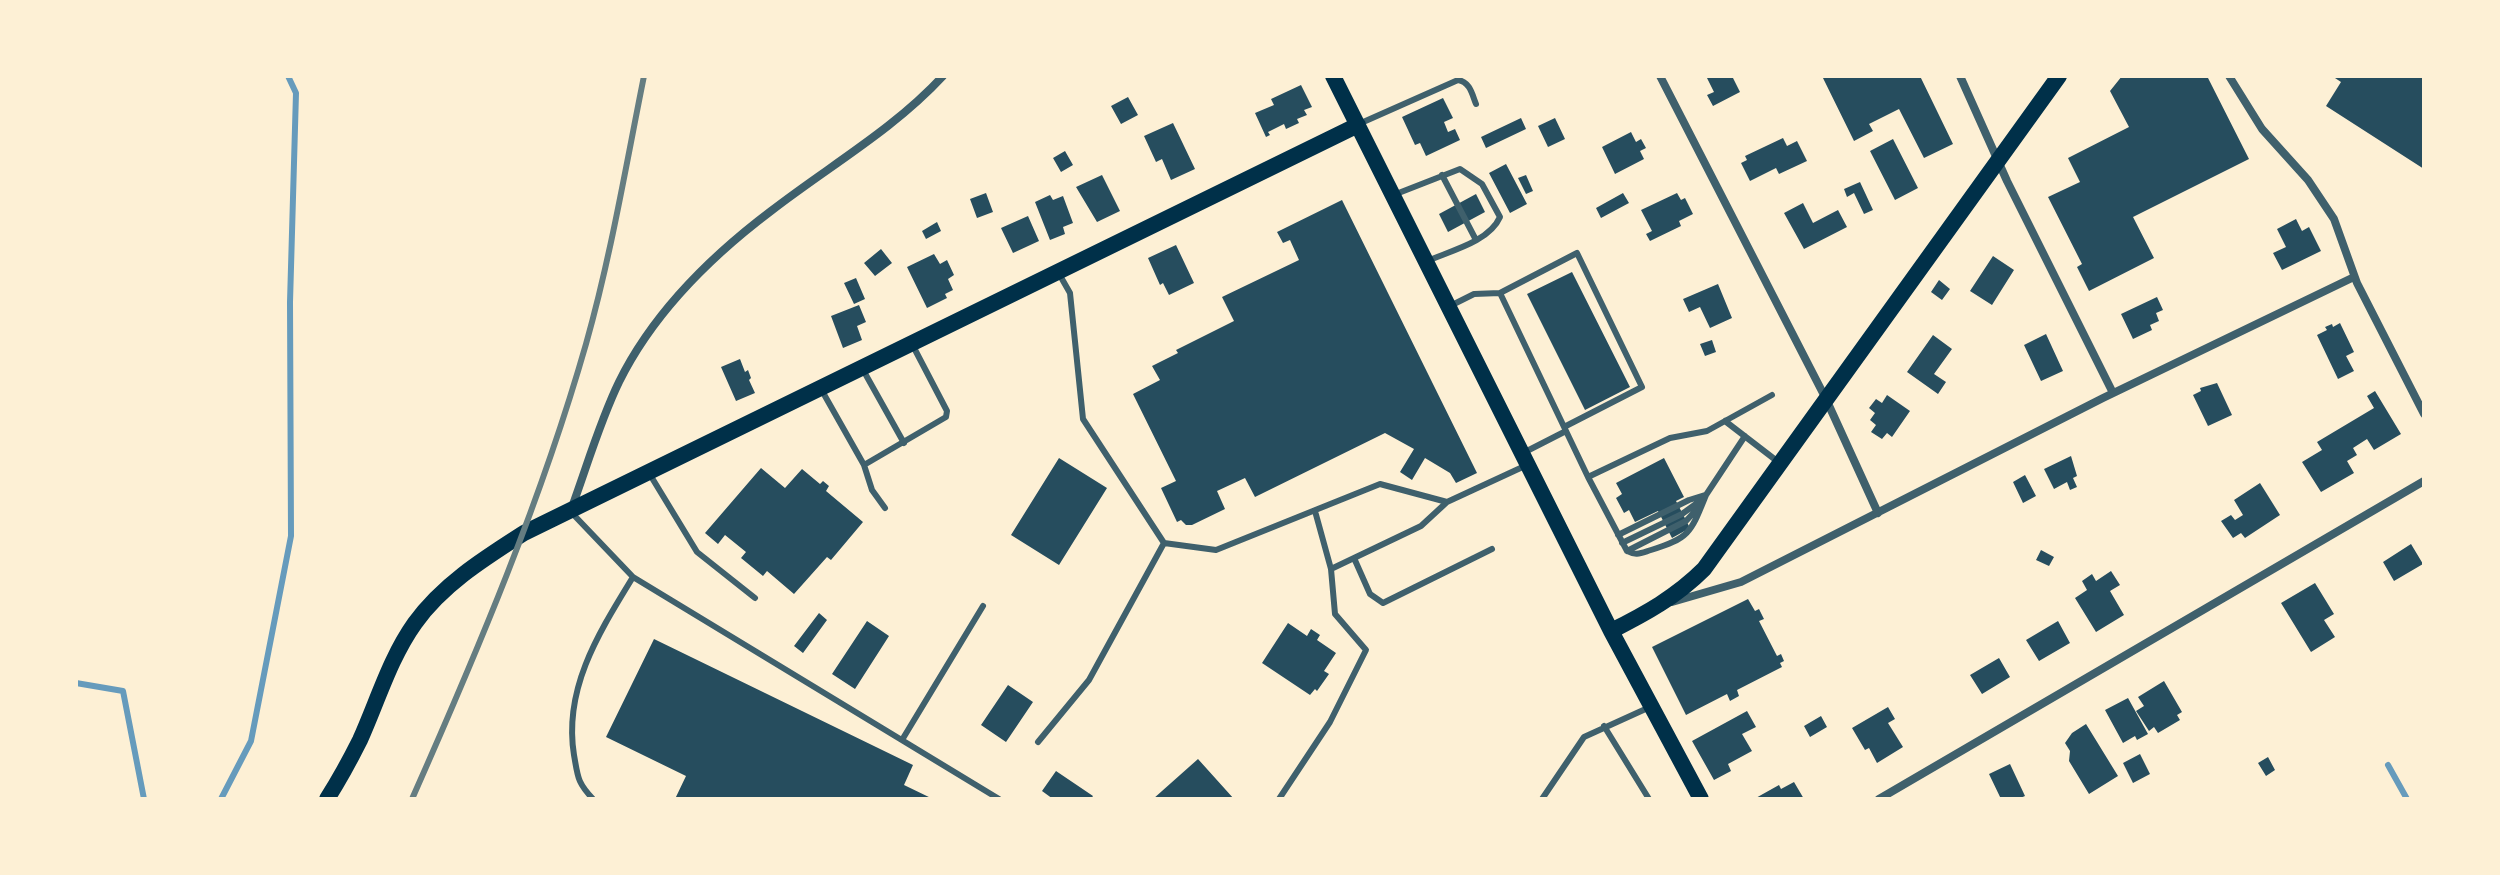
<!DOCTYPE html>
<style>
body{margin:0}
#map{position:relative;width:2500px;height:875px;overflow:hidden;background:#fdf0d5;font-family:"Alegreya Sans",sans-serif}
canvas{display:block}
.frame{position:absolute;inset:0;border:78px solid #fdf0d5;pointer-events:none}
</style>
<div id="map">
<canvas width="2500" height="875"></canvas>
<div class="frame"></div>
</div>
<script>
const context = document.querySelector('canvas').getContext('2d');
context.lineJoin = 'round';
function stroke(path, color, width, dash) { context.strokeStyle = color; context.lineWidth = width; context.lineCap = dash ? 'butt' : 'round'; context.setLineDash(dash || []); context.stroke(path); }
function fillPath(path, color) { context.fillStyle = color; context.fill(path, 'evenodd'); }
const stream = new Path2D(`
 M76,683l47,8 21,108
 M2388,765l19,34
 M221,799l30,-58 40,-205 -1,-234 6,-209 -8,-17`);
const building = new Path2D(`
 M1713,76h19l8,16 -27,14 -6,-11 7,-3 -7,-14z
 M1822,76h98l33,68 -29,14 -25,-49 -30,15 4,7 -19,10z
 M2122,76h85l42,83 -116,58 21,41 -65,33 -12,-24 5,-3 -34,-67 32,-15 -12,-24 61,-31 -19,-36z
 M2332,76h92v93l-98,-63 15,-24z
 M1301,85l11,22 -8,3 3,5 -10,4 2,4 -13,6 -2,-5 -16,8 2,3 -4,2 -11,-24 19,-8 -3,-6z
 M1128,97l10,18 -17,9 -10,-18z
 M1443,98l10,20 -9,4 4,10 7,-3 5,11 -34,16 -6,-13 -5,2 -13,-28z
 M1521,118l5,11 -40,19 -5,-11z
 M1555,118l10,21 -17,8 -10,-21z
 M1173,123l22,46 -24,11 -9,-21 -6,3 -12,-26z
 M1631,132l5,10 5,-3 5,9 -6,3 4,8 -29,15 -13,-27z
 M1783,138l4,8 10,-5 10,20 -28,13 -3,-6 -26,13 -9,-18 6,-3 -2,-4z
 M1893,139l25,49 -23,12 -25,-49z
 M1065,151l8,14 -12,7 -8,-14z
 M1506,164l21,40 -17,9 -21,-40z
 M1102,175l18,36 -23,11 -21,-35z
 M1526,175l7,16 -7,3 -8,-16z
 M1860,182l13,28 -9,4 -10,-21 -7,4 -3,-8z
 M986,193l7,19 -16,6 -7,-19z
 M1623,193l6,10 -28,15 -5,-10z
 M1677,193l4,7 4,-2 8,16 -14,7 2,5 -31,15 -4,-7 6,-3 -11,-21z
 M1476,194l9,18 -37,20 -9,-18z
 M1050,195l3,5 10,-4 10,27 -10,4 2,7 -15,6 -15,-38z
 M1342,200l135,273 -21,10 -6,-10 -25,-15 -13,22 -12,-8 14,-23 -29,-16 -130,64 -10,-19 -28,13 8,18 -33,16h-6l-5,-5 -4,2 -16,-34 15,-7 -43,-87 27,-14 -8,-14 26,-13 -2,-3 58,-29 -12,-24 77,-37 -9,-20 -7,3 -6,-11z
 M1803,203l10,20 25,-13 9,17 -43,22 -20,-36z
 M1028,216l11,25 -26,12 -12,-25z
 M2296,219l6,12 7,-4 12,24 -39,19 -9,-17 13,-6 -9,-18z
 M937,222l4,9 -15,8 -4,-8z
 M1176,245l18,38 -25,12 -6,-12 -3,2 -12,-27z
 M881,249l11,14 -17,13 -11,-13z
 M934,254l6,10 7,-4 7,15 -6,4 5,11 -8,4 2,4 -20,10 -20,-41z
 M1993,256l21,14 -22,35 -22,-14z
 M1572,272l58,115 -45,23 -58,-116z
 M856,278l9,21 -11,5 -10,-21z
 M1939,280l11,9 -8,11 -11,-8z
 M1718,284l14,34 -22,10 -10,-21 -11,5 -6,-13z
 M2157,297l6,13 -7,3 3,8 -9,4 2,5 -19,9 -12,-25z
 M859,305l7,17 -9,4 5,14 -19,8 -12,-32z
 M2340,323l14,29 -8,4 8,15 -16,8 -21,-44 10,-5 -2,-3 7,-3 1,3z
 M2046,334l17,37 -22,10 -17,-36z
 M1933,335l19,14 -18,25 12,8 -8,12 -31,-22z
 M1712,340l4,12 -11,4 -5,-12z
 M740,359l5,13 3,-2 3,8 -2,2 6,13 -19,8 -15,-34z
 M2217,383l15,32 -24,11 -15,-31 8,-4 -1,-3z
 M2375,391l26,43 -27,16 -7,-11 -14,9 4,7 -10,6 7,12 -33,19 -19,-30 20,-12 -5,-8 57,-34 -7,-12z
 M1887,395l23,16 -18,26 -5,-4 -5,6 -11,-7 5,-7 -6,-5 5,-7 -6,-5 7,-9 6,4z
 M2071,456l6,20 -4,2 4,9 -7,3 -3,-8 -13,7 -10,-20z
 M1059,458l48,30 -48,77 -48,-30z
 M1664,458l20,39 -8,4 14,27 -18,10 -14,-27 -23,11 -6,-12 -5,3 -8,-15 6,-4 -6,-11z
 M761,468l24,20 17,-19 18,15 3,-3 6,5 -3,5 37,31 -32,38 -4,-3 -33,37 -27,-23 -4,5 -22,-18 5,-6 -21,-17 -7,9 -13,-11z
 M2025,475l11,21 -13,7 -10,-21z
 M2260,483l20,32 -35,23 -4,-5 -8,5 -12,-17 10,-6 4,5 8,-5 -9,-15z
 M2411,544l12,20 -29,17 -11,-19z
 M2041,550l13,7 -5,9 -13,-6z
 M2111,571l9,14 -10,6 14,24 -28,17 -21,-34 12,-8 -5,-9 10,-7 4,7z
 M2315,583l19,31 -10,6 11,17 -24,15 -30,-49z
 M1748,599l7,12 4,-2 5,10 -5,2 18,35 4,-2 3,7 -4,2 2,4 -45,23 2,6 -9,5 -3,-7 -41,21 -34,-68z
 M819,613l8,7 -24,33 -9,-7z
 M867,621l22,15 -34,53 -23,-15z
 M2058,621l12,22 -31,18 -13,-21z
 M1288,623l19,13 4,-7 9,6 -3,5 19,13 -12,18 5,3 -12,17 -2,-2 -5,6 -48,-32z
 M654,639l259,126 -9,20 29,14h-258l11,-23 -80,-39z
 M1999,658l11,19 -28,17 -12,-19z
 M2164,681l18,31 -5,3 3,5 -22,13 -4,-6 -5,4 -13,-20 8,-5 -6,-9z
 M1008,685l25,17 -27,40 -25,-17z
 M2128,698l20,36 -11,6 -2,-4 -12,7 -18,-33z
 M1888,707l7,12 -7,4 15,24 -26,16 -8,-15 -4,2 -13,-22z
 M1747,711l9,16 -14,7 10,17 -24,13 3,7 -17,9 -22,-39z
 M1821,716l6,11 -17,10 -6,-11z
 M2086,724l32,52 -29,18 -20,-33 1,-10 -5,-8 7,-10z
 M2140,754l10,20 -17,9 -10,-20z
 M2268,757l7,13 -9,6 -8,-13z
 M1198,759l36,40h-81z
 M2010,764l15,32 -7,3h-17l-12,-25z
 M1056,771l37,25 -2,3h-38l-11,-8z
 M1794,782l10,17h-50l25,-14 2,4z`);
const service = new Path2D(`
 M1361,123l97,-43c12,2 14,14 18,24
 M1442,175l34,65
 M1396,194l64,-25 22,15 18,33c-11,25 -50,34 -73,44
 M1058,272l12,21 13,126 81,124 52,7 164,-66 67,18
 M1450,306l24,-12 26,-1
 M862,368l42,75
 M821,389l43,76 82,-48 1,-6 -35,-67
 M1725,421l52,40
 M1564,427l78,-40 -65,-134 -77,40 88,184 39,74c9,5 14,2 24,-1 39,-12 40,-18 55,-55
 M1523,453l43,-22
 M864,465l8,25 13,18
 M649,473l48,79 58,46
 M1588,477l82,-39 37,-7 65,-36
 M1704,498l41,-62
 M570,511l63,66 366,222
 M1315,511l16,58 90,-43 26,-24 80,-37
 M1618,535l71,-35 16,-5
 M1622,543l60,-29 18,-13
 M1627,551l59,-30 12,-13
 M1354,558l16,36 13,9 109,-54
 M1604,726l45,73
 M902,740l81,-134
 M1038,742l51,-62 75,-137
 M593,799c-16,-17 -15,-22 -19,-44 -11,-67 26,-124 59,-178
 M1279,799l51,-77 36,-72 -31,-36 -4,-45
 M1542,799l42,-62 66,-30`);
const minor = new Path2D(`
 M1660,76l166,323 52,114
 M1960,76l47,105 106,212
 M2229,76l33,53 46,51 26,39 23,64 67,131
 M572,507c15,-41 28,-86 47,-125 34,-69 91,-125 152,-171 58,-45 122,-81 172,-135
 M1672,602l69,-20 362,-184 251,-121
 M1879,799l545,-318`);
const secondary = new Path2D(`
 M1333,76l278,555 90,168
 M1611,631c34,-17 65,-34 93,-62l355,-493
 M327,799c12,-19 23,-39 33,-59 18,-40 30,-82 55,-117 28,-39 70,-65 109,-90l834,-408`);
const rail = new Path2D(`
 M412,799c66,-149 129,-298 174,-455 25,-88 40,-179 58,-268`);
stroke(stream, '#669bbc', 6);
fillPath(building, '#264d5e');
stroke(service, '#3f606c', 6);
stroke(minor, '#3f606c', 8);
stroke(secondary, '#003049', 16);
stroke(rail, '#657d81', 6);
</script>
